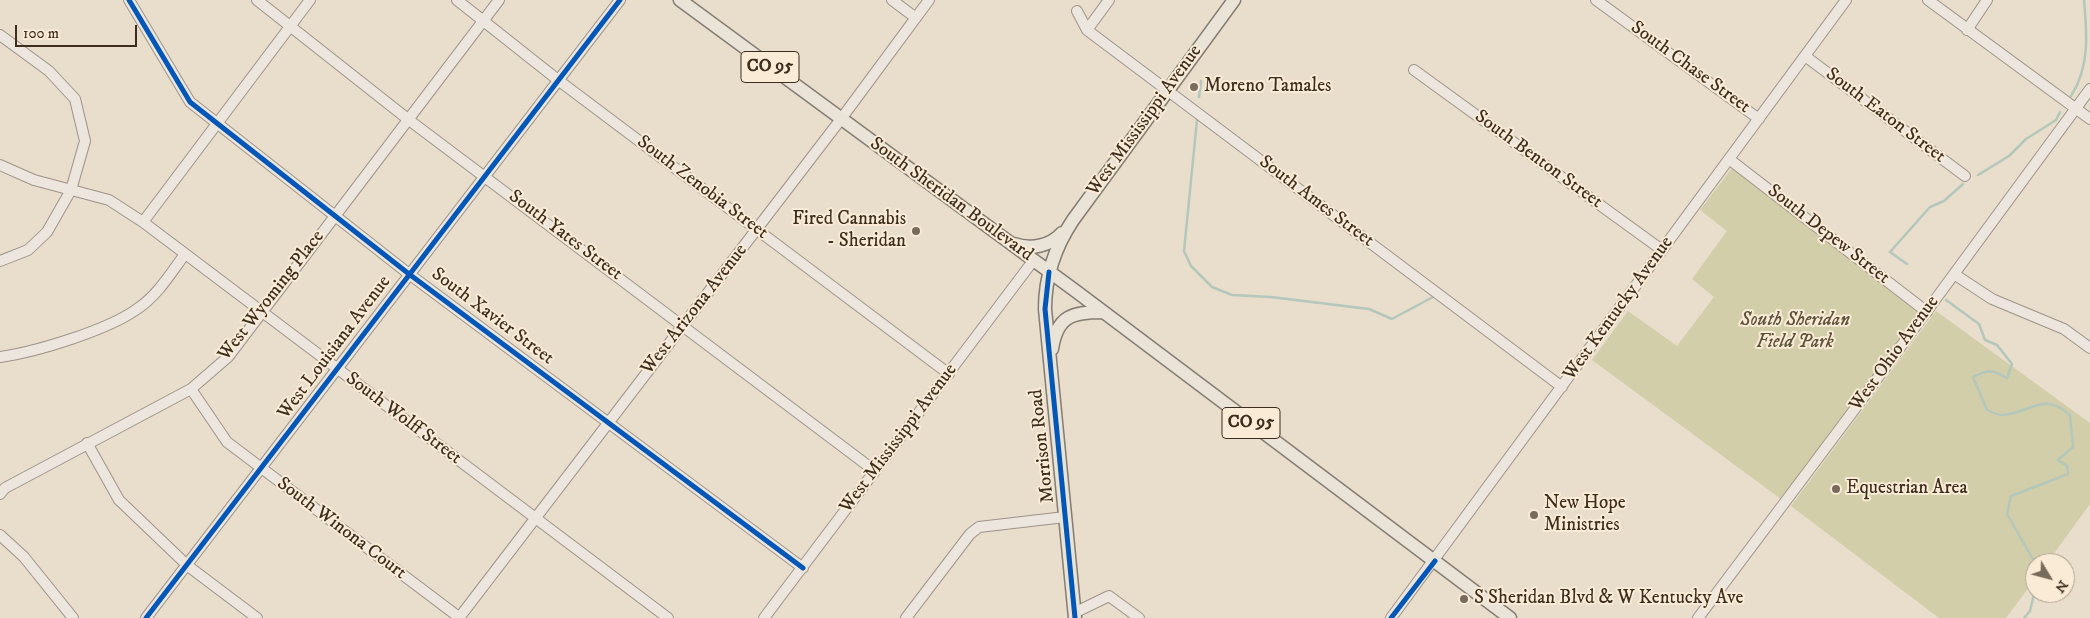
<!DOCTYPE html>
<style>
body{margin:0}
#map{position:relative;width:2090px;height:618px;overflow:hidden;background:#e9ddcc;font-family:"IM FELL DW Pica",serif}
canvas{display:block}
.north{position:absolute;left:2025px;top:553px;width:50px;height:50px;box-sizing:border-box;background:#f9ebd5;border:1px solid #ae9f8c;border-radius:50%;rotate:127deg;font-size:14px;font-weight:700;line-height:20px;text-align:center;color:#3d2d1f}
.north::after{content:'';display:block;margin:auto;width:18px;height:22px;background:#796b5c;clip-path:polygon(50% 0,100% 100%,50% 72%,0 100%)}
.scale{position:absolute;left:15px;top:25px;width:122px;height:22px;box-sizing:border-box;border:2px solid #3d2d1f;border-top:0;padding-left:6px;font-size:15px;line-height:18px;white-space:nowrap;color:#3d2d1f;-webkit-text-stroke:4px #f9ebd5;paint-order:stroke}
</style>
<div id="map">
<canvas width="2090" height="618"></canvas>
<div class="north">N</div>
<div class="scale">100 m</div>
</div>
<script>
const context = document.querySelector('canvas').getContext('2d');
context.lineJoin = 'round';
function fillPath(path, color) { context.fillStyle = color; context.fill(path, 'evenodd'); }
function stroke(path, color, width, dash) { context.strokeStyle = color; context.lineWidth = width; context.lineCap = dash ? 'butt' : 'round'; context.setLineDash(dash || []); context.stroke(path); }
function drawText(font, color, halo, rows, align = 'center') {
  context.font = font + ' "IM FELL DW Pica",serif'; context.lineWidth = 4; context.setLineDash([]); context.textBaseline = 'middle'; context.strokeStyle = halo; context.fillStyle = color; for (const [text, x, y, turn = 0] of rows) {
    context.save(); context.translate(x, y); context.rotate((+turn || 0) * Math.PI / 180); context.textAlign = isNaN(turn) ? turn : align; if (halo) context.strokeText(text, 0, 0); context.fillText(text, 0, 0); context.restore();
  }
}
const green = new Path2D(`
 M1732,168l187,145 -138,186 -189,-139 36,-49 49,35 37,-49 -22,-18 35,-48 -27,-21z
 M1936,311l154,112v81l-43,59h-12v16l-29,39h-67l-148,-112z`);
const stream = new Path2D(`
 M2071,96c19,-29 16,-63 13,-96
 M1199,97l2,-16
 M1197,120l-13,131 7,15 21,21 20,8 39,2 98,12 23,10 41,-22
 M1978,175l31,-19 17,-17 30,-19 4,-8
 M1907,264l-17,-12 40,-45 14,-6 19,-17
 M1946,300l33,24 6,16 12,5 15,19 -5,14c-14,-8 -19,-9 -34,-1l14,33c4,2 10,5 14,5 30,-1 41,-25 69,0l3,32 -15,13 9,6 1,8 -57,22 -4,18 28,49
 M2024,618l6,-7 5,-21`);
const minor = new Path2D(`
 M129,0l61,102 219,172 394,294
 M257,0l152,120 466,351
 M457,0l101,80 391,294
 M892,0l24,18
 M1596,0l163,119
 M1928,0l162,119
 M1077,11l10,19 475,357
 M1087,30l22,-30
 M1967,30l20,-30
 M0,35l49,36 26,28 10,42 -14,49 -24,42 -19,18 -28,11
 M1805,56l160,120
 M1414,70l248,180
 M1729,159l198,153
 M0,165l34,15 75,20 34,22 525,396
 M143,222l167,-222
 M1954,274l38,25 72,30 26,19
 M0,357c36,-5 108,-27 137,-48 20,-13 34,-36 48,-55
 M191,389l36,53 233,176
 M87,443l32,57 69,66 69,52
 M0,494l5,-6 186,-99 37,-32 271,-357
 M0,535l24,22 49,61
 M1074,613l35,-17 30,22
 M146,618l474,-618
 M459,618l382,-499 88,-119
 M764,618l269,-357
 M906,618l64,-84 9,-7 86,-10
 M1391,618l455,-618
 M1698,618l159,-212 233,-317`);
const major = new Path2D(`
 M680,0l397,292 433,326
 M1014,244c17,6 36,2 48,-11
 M1052,349c5,-33 20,-37 51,-37
 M1075,618l-30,-309c0,-33 10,-62 28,-89l161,-220`);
const cycleway = new Path2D(`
 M129,0l61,102 219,172 394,294
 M1049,272l-4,37 30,309
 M146,618l474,-618
 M1391,618l44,-57`);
const markers = [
 [1194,87,5,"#796b5c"],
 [916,231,5,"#796b5c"],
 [1836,489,5,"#796b5c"],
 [1534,515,5,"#796b5c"],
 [1464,599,5,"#796b5c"]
];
const shields = [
 [770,67,58],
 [1251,423,58]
];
const shieldNames = [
 ["CO 95",770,67],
 ["CO 95",1251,423]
];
const streetNames = [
 ["South Chase Street",1690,68,36],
 ["South Eaton Street",1885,116,37],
 ["West Mississippi Avenue",1145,121,-54],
 ["South Benton Street",1538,160,36],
 ["South Zenobia Street",702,188,37],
 ["South Sheridan Boulevard",951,200,36],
 ["South Ames Street",1316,202,37],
 ["South Depew Street",1828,235,38],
 ["South Yates Street",565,236,37],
 ["West Wyoming Place",272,296,-52],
 ["West Kentucky Avenue",1619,309,-54],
 ["West Arizona Avenue",695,310,-52],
 ["South Xavier Street",492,317,37],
 ["West Louisiana Avenue",335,348,-53],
 ["West Ohio Avenue",1895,354,-54],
 ["South Wolff Street",403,419,37],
 ["West Mississippi Avenue",899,439,-53],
 ["Morrison Road",1043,446,-96],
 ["South Winona Court",341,529,37]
];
const poiNames = [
 ["Moreno Tamales",1204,87],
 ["Fired Cannabis",906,220,"right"],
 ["- Sheridan",906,242,"right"],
 ["Equestrian Area",1846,489],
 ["New Hope",1544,504],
 ["Ministries",1544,526],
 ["S Sheridan Blvd & W Kentucky Ave",1474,599]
];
const parkNames = [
 ["South Sheridan",1795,321],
 ["Field Park",1795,343]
];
fillPath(green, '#d3ceaa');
stroke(stream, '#b4c7bb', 2.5);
stroke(minor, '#9d9489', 12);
stroke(major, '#857d72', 15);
stroke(minor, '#ece6de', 10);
stroke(major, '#eae3d8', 12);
stroke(cycleway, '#0057b8', 5);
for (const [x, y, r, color] of markers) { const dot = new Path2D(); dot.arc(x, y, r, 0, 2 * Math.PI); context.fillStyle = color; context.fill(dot); stroke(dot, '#f9ebd5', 2); }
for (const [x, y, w] of shields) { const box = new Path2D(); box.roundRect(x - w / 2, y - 15.5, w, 31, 4); context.fillStyle = '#f9ebd5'; context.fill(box); stroke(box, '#3d2d1f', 1); }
drawText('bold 18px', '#3d2d1f', null, shieldNames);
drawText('19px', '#3d2d1f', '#f9ebd5', streetNames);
drawText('19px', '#3d2d1f', '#f9ebd5', poiNames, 'left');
drawText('italic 19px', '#5e523b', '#f9ebd5', parkNames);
</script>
